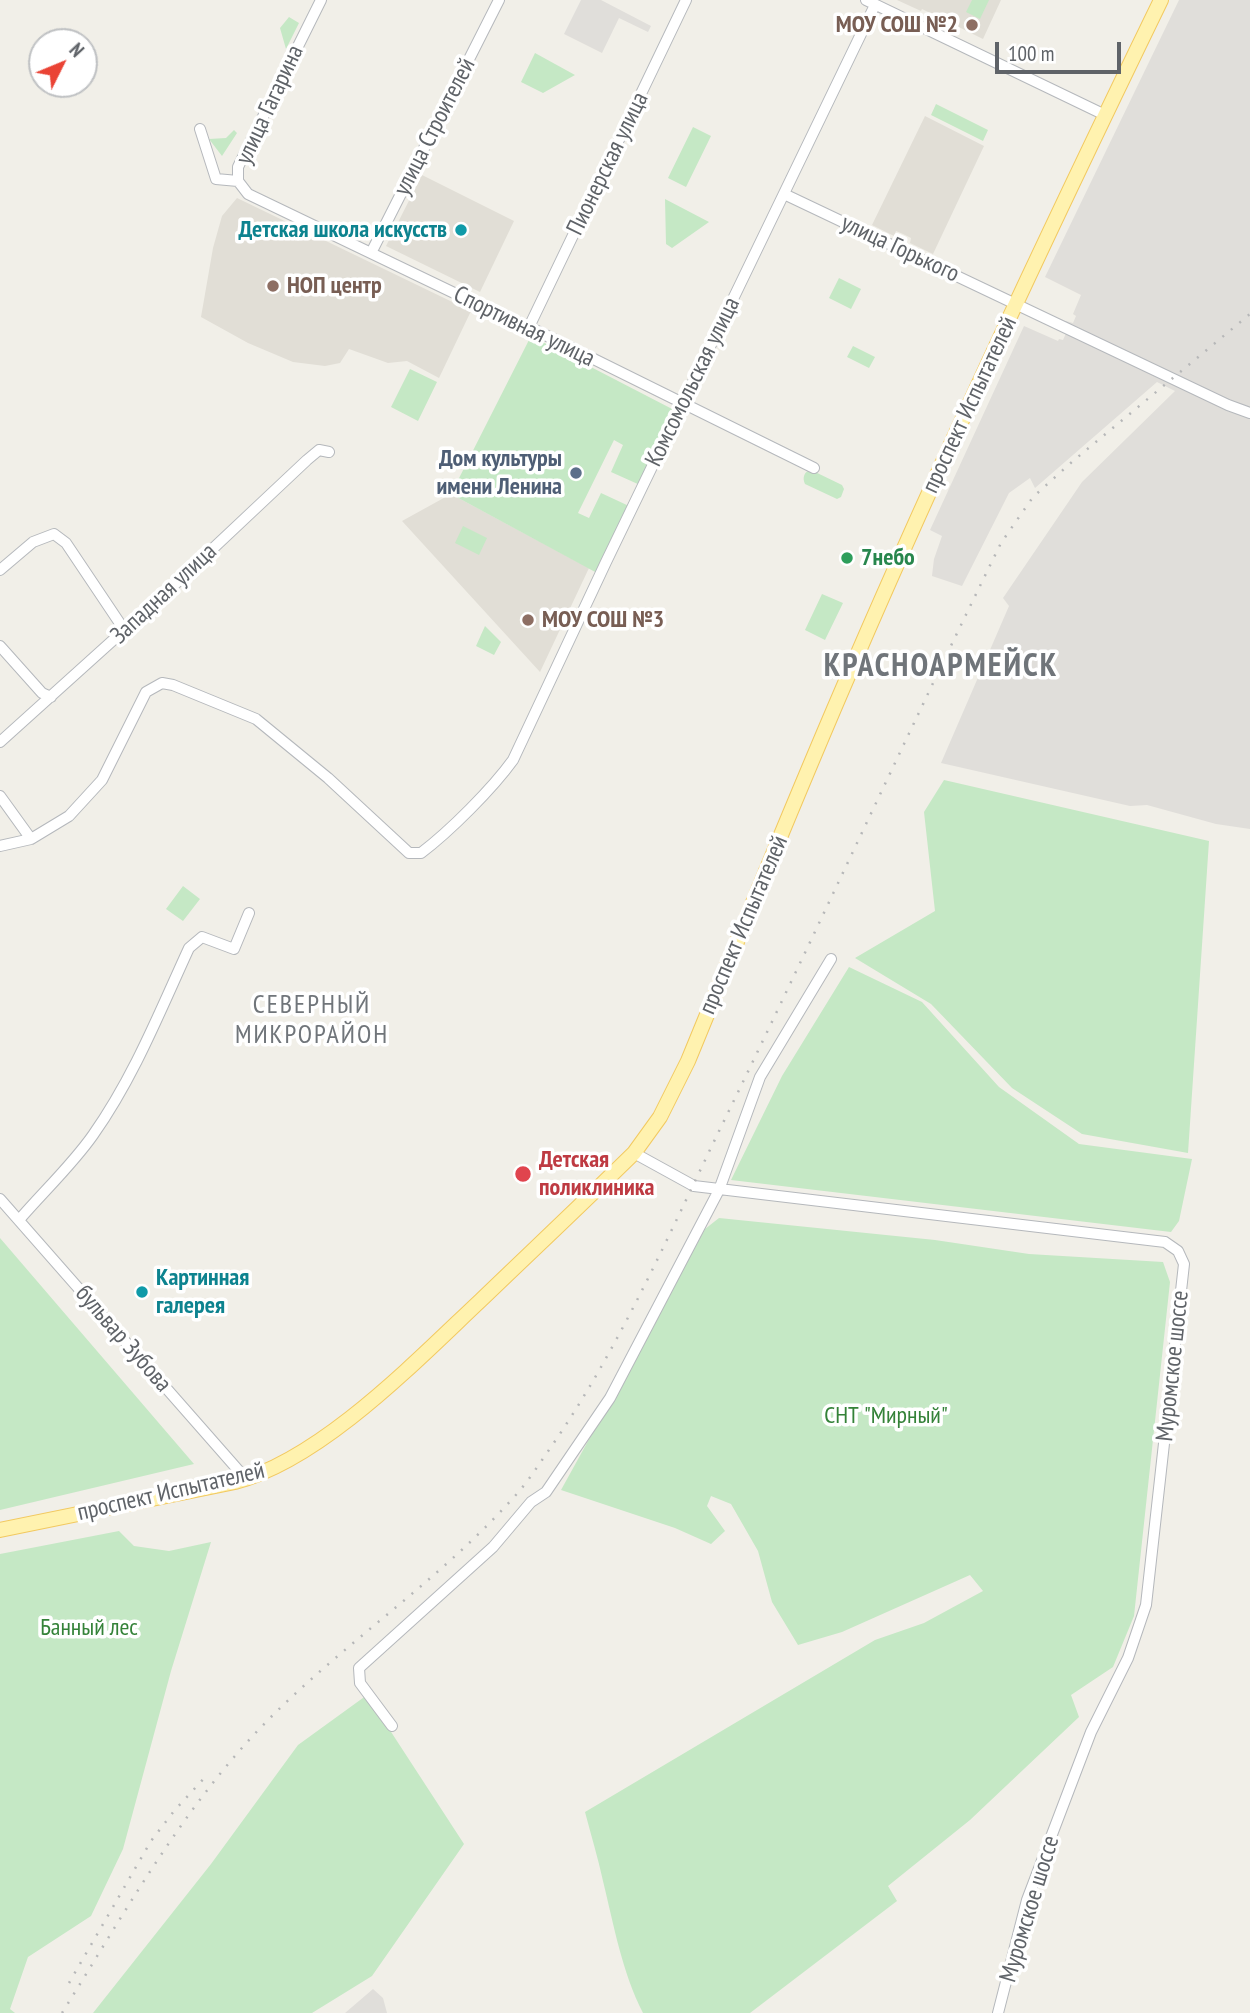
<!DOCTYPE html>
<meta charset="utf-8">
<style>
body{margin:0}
#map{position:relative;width:1250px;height:2013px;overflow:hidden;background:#f1efe8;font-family:"PT Sans Narrow",sans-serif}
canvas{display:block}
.north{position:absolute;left:28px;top:28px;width:70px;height:70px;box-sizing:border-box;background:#fff;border:2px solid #bfc1c3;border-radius:50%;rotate:47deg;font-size:19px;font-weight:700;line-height:28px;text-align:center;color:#5f6368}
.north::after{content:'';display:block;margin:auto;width:24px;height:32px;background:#ea4335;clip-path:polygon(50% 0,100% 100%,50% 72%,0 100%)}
.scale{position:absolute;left:995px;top:42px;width:126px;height:32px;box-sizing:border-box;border:4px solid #5f6368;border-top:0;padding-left:9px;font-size:21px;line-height:24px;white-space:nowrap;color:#5f6368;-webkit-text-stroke:5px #fff;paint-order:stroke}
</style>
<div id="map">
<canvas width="1250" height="2013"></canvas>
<div class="north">N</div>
<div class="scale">100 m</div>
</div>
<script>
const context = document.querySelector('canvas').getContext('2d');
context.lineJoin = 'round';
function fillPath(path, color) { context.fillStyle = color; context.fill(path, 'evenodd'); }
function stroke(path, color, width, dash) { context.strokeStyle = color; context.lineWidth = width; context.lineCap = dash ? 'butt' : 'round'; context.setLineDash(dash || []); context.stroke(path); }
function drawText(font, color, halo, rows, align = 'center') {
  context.font = font + ' "PT Sans Narrow",sans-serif'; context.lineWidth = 7; context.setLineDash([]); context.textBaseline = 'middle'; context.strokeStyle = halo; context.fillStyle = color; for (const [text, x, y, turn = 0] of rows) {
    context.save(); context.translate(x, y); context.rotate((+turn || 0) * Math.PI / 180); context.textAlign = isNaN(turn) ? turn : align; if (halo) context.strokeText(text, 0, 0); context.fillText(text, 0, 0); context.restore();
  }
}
const industrial = new Path2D(`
 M581,0h20l50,26 -3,6 -29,-14 -17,35 -38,-19z
 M1179,0h71v829l-34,-5 -69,-19 -17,1 -189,-43 68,-157 -6,-8 79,-116 93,-91 -18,-9 -122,106 -5,-10 -21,15 -47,93 -30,-10 2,-17 8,-23 -12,-6 94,-204 34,15 1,-2 4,1 4,-9 -4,-2 3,-8 7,2 3,-7 -3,-2 8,-19 -36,-18z
 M373,1989l10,9 4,15h-42z`);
const education = new Path2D(`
 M897,0h104l-18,39 -61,-30 -1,2z
 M925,116l59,30 -51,108 -23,-11 1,-5 -8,-4 -7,-3 -2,5 -22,-11z
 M422,175l92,46 -34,71 -94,-46z
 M237,198l234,113 -32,67 -32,-17 -19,2 -39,-14 -9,14 -15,3 -32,-4 -45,-19 -47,-26 12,-69 9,-32z
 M451,494l138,74 -49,104 -138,-151z`);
const green = new Path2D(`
 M972,0h17l-9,19 -14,-7z
 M289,17l10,6 -13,26 -6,-21z
 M535,53l40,22 -32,18 -22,-11z
 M936,104l52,26 -5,11 -52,-26z
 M693,127l18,9 -25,51 -18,-9z
 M234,130l3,3 -15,23 -13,-17 17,-1z
 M665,199l44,23 -37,26 -6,-4z
 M839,278l22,11 -10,20 -22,-11z
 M531,336l145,75 -36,74 -29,-13 12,-27 -9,-5 -36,73 11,5 12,-25 28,13 -32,67 -146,-79z
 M853,346l22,11 -6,11 -22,-11z
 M410,369l27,13 -19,39 -27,-14z
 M811,470l31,15 2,4 -3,8 -4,2 -32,-15c-3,-6 -1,-13 6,-14z
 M463,526l24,12 -8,17 -24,-12z
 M822,594l21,9 -18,37 -20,-10z
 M485,626l16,16 -7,13 -18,-9z
 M944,780l265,61 -21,312 -106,-19 -70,-46 -81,-84 -76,-46 80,-47 -11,-99z
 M183,886l17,13 -17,22 -17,-12z
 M849,967l73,35 77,85 80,57 113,15 -13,62 -8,11 -440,-52 51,-104z
 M719,1218l216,22 94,14 134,8 7,20 -36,334 -21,51 -42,28 8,22 -109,103 -82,66 9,15 -147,112h-107c-21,-41 -29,-87 -40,-132 -5,-23 -12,-46 -18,-69l290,-172 49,-17 59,-32 -13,-16 -128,57 -44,13 -26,-43 -14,-51 -27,-47 -20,-8 -4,10 18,25 -14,13 -36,-16 -114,-38 144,-261z
 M0,1238l194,226 -194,46z
 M119,1531l15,15 35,5 42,-9 -40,129 -48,178 -32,67 -63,41 -18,52 5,4h-15v-459z
 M367,1695l97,149 -92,132 -60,37h-219l118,-149 87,-119z`);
const minor = new Path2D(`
 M866,0l239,115
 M200,129l16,50 22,2v-14l83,-167
 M238,181l10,13 229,110 52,23 285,141
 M784,194l444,211 22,8
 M371,253l128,-253
 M529,327l157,-327
 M0,570l33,-28 21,-8 12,9 59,88
 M0,646l42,47 9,4
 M0,742l172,-155 135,-127 12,-10 10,2
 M0,796l31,43
 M0,846l31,-7 38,-23 33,-36 44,-88 16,-9 11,2 83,34 72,59 81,75h12c29,-22 71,-64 92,-93l93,-198 269,-557
 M634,1153l60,33 471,56 13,9 6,13 -38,341 -18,53 -37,74 -64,168 -29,113
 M0,1199l246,280
 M19,1220c24,-28 53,-55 74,-85 41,-58 67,-124 96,-187l13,-11 32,12 15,-36
 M392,1726l-32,-43 -1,-15 134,-121 38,-45 15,-10 64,-94 109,-208 41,-113 71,-118`);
const major = new Path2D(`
 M0,1530l235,-48c86,-22 181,-121 246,-182 51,-49 103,-98 153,-147l26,-36 28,-56c54,-131 107,-263 164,-394 97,-225 202,-447 309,-667`);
const rail = new Path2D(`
 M69,1983l82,-142 23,-30 34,-37
 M62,2013c64,-102 123,-210 209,-296 77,-77 170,-138 243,-220 14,-15 25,-33 37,-50 69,-100 117,-211 170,-320 95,-194 185,-391 280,-584l32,-46 40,-36 177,-147`);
const markers = [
 [972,25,7,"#8d6e63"],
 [461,230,7,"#0f9aa8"],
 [273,286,7,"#8d6e63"],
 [576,473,7,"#5c6f8a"],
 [847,558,7,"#2e9e5b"],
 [528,620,7,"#8d6e63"],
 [523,1174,9,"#e0444e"],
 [142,1292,7,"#0f9aa8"]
];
const educationNames = [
 ["МОУ СОШ №2",958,25,"right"],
 ["НОП центр",287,286],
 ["МОУ СОШ №3",542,620]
];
const streetNames = [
 ["улица Гагарина",270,105,-65],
 ["улица Строителей",435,127,-63],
 ["Пионерская улица",608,164,-64],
 ["улица Горького",900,249,25],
 ["Спортивная улица",524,327,26],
 ["Комсомольская улица",693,382,-64],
 ["проспект Испытателей",970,405,-65],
 ["Западная улица",164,594,-43],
 ["проспект Испытателей",744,925,-67],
 ["бульвар Зубова",123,1339,49],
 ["Муромское шоссе",1173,1366,-84],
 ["проспект Испытателей",171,1492,-13],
 ["Муромское шоссе",1030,1909,-73]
];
const cultureNames = [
 ["Детская школа искусств",447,230],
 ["Картинная",156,1278,"left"],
 ["галерея",156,1306,"left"]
];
const serviceNames = [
 ["Дом культуры",562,459],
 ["имени Ленина",562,487]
];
const leisureNames = [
 ["7небо",861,558]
];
const healthNames = [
 ["Детская",539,1160],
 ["поликлиника",539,1188]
];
const parkNames = [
 ["СНТ \"Мирный\"",886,1416],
 ["Банный лес",89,1628]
];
const neighbourhoodNames = [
 ["СЕВЕРНЫЙ",312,1006],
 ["МИКРОРАЙОН",312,1036]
];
const districtNames = [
 ["КРАСНОАРМЕЙСК",941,667]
];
fillPath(industrial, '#e0deda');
fillPath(education, '#e1ded6');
fillPath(green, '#c5e8c5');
stroke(minor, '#b5b8bc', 12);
stroke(major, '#f2c960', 16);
stroke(minor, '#fff', 10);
stroke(major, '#fff2af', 14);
stroke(rail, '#b6b7b8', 2.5, [2, 9]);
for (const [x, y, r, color] of markers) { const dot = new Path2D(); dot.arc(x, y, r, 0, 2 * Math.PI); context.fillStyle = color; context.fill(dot); stroke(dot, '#fff', 2.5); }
drawText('bold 24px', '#785e54', '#fff', educationNames, 'left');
drawText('24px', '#5f6368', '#fff', streetNames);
drawText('bold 24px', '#0d838f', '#fff', cultureNames, 'right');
drawText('bold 24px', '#4e5e75', '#fff', serviceNames, 'right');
drawText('bold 24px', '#27864d', '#fff', leisureNames, 'left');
drawText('bold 24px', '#be3a42', '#fff', healthNames, 'left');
drawText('24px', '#348238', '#fff', parkNames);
context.letterSpacing = '2px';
drawText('26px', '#70757a', '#fff', neighbourhoodNames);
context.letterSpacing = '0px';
context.letterSpacing = '2px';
drawText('bold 32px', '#70757a', '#fff', districtNames);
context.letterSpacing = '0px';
</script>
